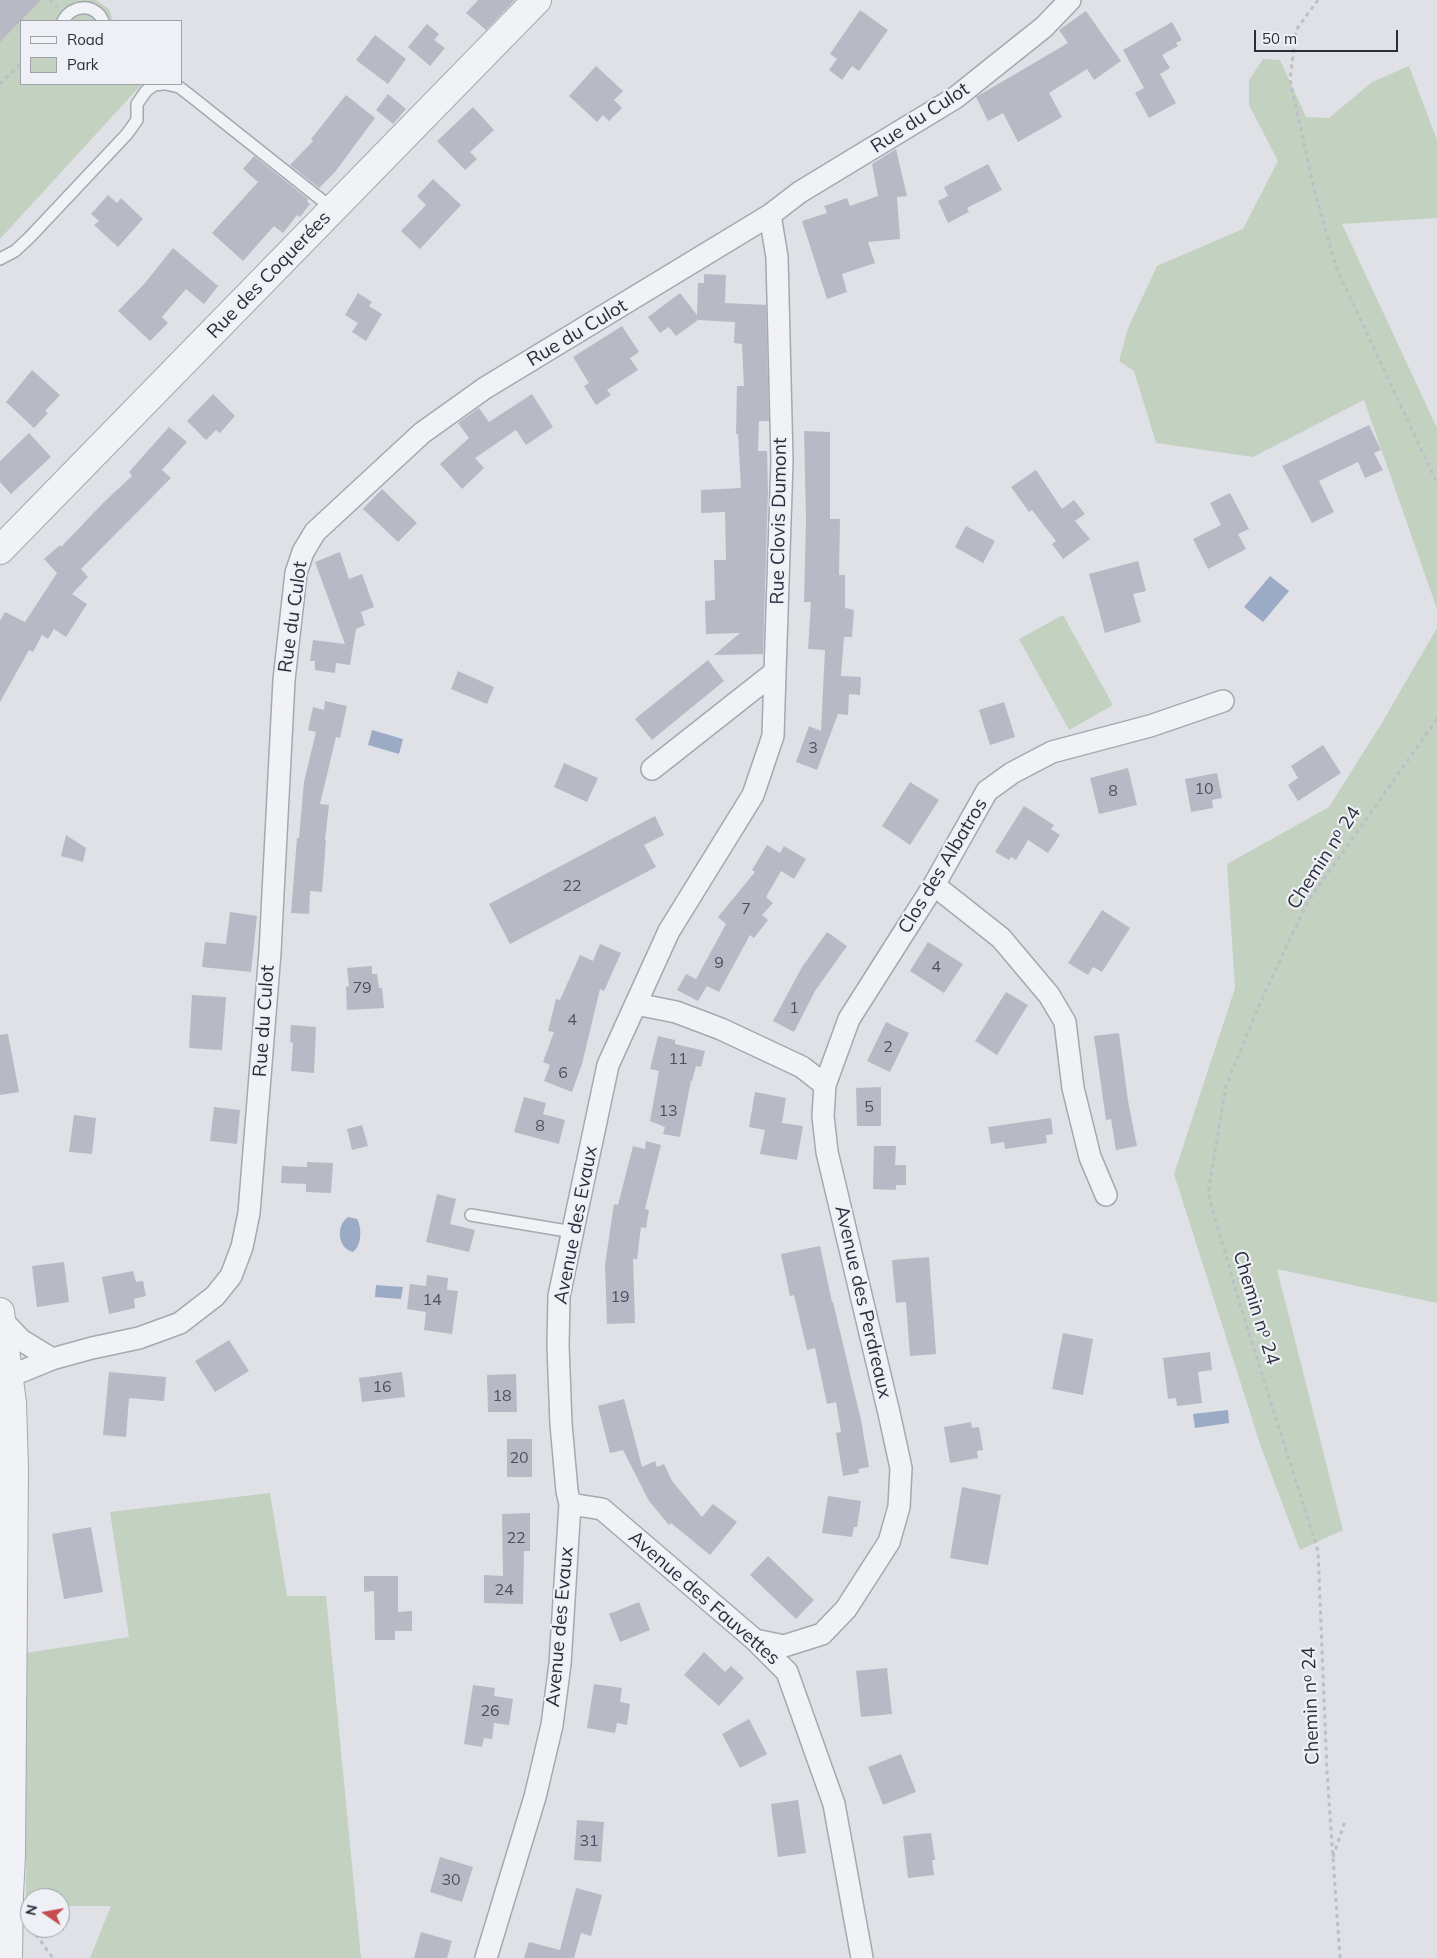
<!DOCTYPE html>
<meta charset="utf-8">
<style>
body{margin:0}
#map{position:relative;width:1437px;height:1958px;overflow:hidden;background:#dfe1e7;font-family:Mulish,sans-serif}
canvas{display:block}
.legend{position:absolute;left:20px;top:20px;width:162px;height:65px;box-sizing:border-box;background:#eef0f5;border:1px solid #9fa2ab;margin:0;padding:6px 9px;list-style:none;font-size:15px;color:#292e3d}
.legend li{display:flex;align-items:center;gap:10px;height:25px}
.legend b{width:25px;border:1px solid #9fa2ab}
.north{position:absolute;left:20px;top:1888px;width:50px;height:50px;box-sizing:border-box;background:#eef0f5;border:1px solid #9fa2ab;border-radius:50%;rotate:282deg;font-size:14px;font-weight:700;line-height:20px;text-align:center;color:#292e3d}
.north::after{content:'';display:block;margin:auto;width:18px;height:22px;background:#c54c50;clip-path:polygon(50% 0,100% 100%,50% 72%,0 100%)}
.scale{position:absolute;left:1254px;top:30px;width:144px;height:22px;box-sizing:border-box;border:2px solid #292e3d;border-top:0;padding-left:6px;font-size:15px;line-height:18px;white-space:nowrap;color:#292e3d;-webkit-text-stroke:4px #eef0f5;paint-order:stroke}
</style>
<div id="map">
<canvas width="1437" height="1958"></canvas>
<ul class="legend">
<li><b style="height:6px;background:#f1f2f6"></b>Road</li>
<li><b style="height:14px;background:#c3d1c1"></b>Park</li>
</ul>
<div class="north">N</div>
<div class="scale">50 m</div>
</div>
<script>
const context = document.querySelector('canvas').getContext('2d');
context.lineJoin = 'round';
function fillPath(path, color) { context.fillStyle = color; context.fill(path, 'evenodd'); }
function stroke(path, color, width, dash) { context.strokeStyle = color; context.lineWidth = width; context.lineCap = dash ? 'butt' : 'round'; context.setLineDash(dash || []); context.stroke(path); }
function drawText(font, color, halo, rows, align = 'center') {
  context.font = font + ' Mulish,sans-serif'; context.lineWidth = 4.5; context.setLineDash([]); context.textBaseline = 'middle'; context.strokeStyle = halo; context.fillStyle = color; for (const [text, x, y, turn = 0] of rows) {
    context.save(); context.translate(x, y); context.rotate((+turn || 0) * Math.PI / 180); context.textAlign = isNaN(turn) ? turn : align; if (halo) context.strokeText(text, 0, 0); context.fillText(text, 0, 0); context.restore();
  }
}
const green = new Path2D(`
 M0,0h96l13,9 4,12h-92v63h121l-142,155z
 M1263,59l17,1 26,57 23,1 43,-36 37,-16 28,74v78l-95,6 95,204v181l-73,-209 -111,57 -97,-14 -22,-72 -15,-10 9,-33 29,-62 86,-37 35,-68 -29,-56v-25z
 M1063,615l50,90 -44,25 -50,-91z
 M1437,628v675l-160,-34 66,261 -43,20 -38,-100 -88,-276 61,-186 -8,-124 102,-57 51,-81z
 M270,1493l17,103h39l35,362h-271l21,-52h-51v-8h-30v7h-4v-252l103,-16 -19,-125z`);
const water = new Path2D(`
 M1270,576l19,15 -26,31 -19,-15z
 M372,730l31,9 -4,15 -31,-9z
 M348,1217l9,2c5,9 5,26 -4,33 -16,-4 -17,-27 -5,-35z
 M376,1285l27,2 -2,12 -26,-2z
 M1228,1410l1,13 -34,5 -2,-14z`);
const building = new Path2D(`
 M0,0h41l-41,42z
 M478,0h37l-29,30 -20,-17z
 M860,10l28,20 -29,41 -7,-5 -10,14 -13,-10 8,-11 -7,-5z
 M1086,11l35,50 -27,19 -7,-11 -38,24 13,24 -44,25 -15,-29 -15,8 -12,-24 92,-54 -9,-13z
 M1172,22l10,18 -6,3 2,3 -16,9 8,13 -10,6 16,29 -27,15 -14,-25 9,-5 -21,-38z
 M427,24l12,10 -5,6 11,8 -15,18 -22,-19z
 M375,35l31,24 -18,25 -32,-24z
 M596,66l27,25 -9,9 8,8 -13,13 -6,-6 -6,7 -28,-26z
 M388,94l18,15 -13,15 -17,-14z
 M346,95l29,23 -40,54 -16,16 -29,-23 23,-24 -2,-2z
 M473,107l21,23 -24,22 7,7 -12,11 -28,-29z
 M896,149l11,47 -10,1 3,42 -32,3 7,21 -33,11 5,18 -20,7 -25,-78 25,-8 -3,-7 23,-8 3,8 28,-10 -6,-32z
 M254,156l54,43 -1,2 3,3 -10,13 -3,-2 -14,18 -9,-7 -31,35 -31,-28 46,-51 -15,-13z
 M988,164l14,26 -35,18 2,4 -21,11 -10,-22 10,-5 -4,-9z
 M433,179l28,26 -41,44 -19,-18 25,-26 -9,-9z
 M108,195l9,8 4,-5 22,21 -25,28 -24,-22 5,-4 -8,-7z
 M173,248l45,38 -14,18 -18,-15 -24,28 6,6 -18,18 -32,-30 27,-28z
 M704,274l22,1 -1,28 41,2 3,116h-10l-1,30h9l1,40 -5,163 -49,1 26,-22 -34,1 -1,-33 10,-1 -1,-40h12l-1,-48 -24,1v-23l40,-2 -3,-54h-2l1,-48h7l-2,-42 -8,-1 1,-21 -37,-2 -22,16 -7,-9 -9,6 -12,-16 32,-24 17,22 1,-32h6z
 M358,293l14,9 -3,4 13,8 -16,27 -14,-9 6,-9 -13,-8z
 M622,326l17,26 -9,6 8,12 -31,20 4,5 -15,10 -12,-19 5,-3 -16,-26z
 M32,370l28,25 -15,16 3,2 -14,15 -28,-26z
 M213,394l22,22 -15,17 -4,-3 -10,10 -19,-19z
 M532,394l21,33 -27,18 -10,-15 -41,28 9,10 -22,21 -22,-25 29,-26 -11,-15 21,-15 10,14z
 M1369,425l12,25 -7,3 9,17 -18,8 -7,-16 -39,19 15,31 -22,11 -30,-57z
 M169,427l18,15 -25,28 9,8 -90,91 7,8 -16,17 15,10 -21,33 -12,-8 -6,10 -6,-4 -9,17 -4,-2 -29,52v-81l5,-9 20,10 32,-49 -13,-14 16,-14 1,2 43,-45 28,-26 -3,-4z
 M804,431l26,1v87h10l-1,56h6v33l9,2 -2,27h-8l-3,39 20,1 -1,18 -11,-1 -1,21 -10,-1 -21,56 -21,-8 13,-36 12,5 4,-81 -17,-1 3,-47h-7l2,-82z
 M29,433l22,24 -40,37 -11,-12v-21z
 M1036,470l26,39 12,-9 11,14 -10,7 15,18 -27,20 -11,-15 4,-3 -24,-31 -3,2 -18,-25z
 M382,489l35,34 -19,19 -35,-33z
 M1230,493l19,36 -11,5 8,15 -38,20 -15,-30 28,-14 -11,-22z
 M966,526l29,15 -12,22 -28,-16z
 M340,552l9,27 13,-5 12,33 -13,5 4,13 -9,4 -6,36 -14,-2 -1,10 -20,-3v-9h-5l3,-21 32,4 -30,-82z
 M1138,561l8,30 -13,3 8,28 -36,11 -16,-59z
 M708,660l16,21 -72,59 -17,-21z
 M458,671l36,16 -7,17 -36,-15z
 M325,701l22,5 -7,32 -4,-1 -16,67 9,1 -4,35h1l-4,52 -12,-1 -1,23 -18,-1 6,-75h2l5,-56 12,-50 -8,-2 5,-23 11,3z
 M1004,702l11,35 -25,8 -11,-35z
 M1323,745l18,28 -43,28 -10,-16 10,-7 -7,-12z
 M564,763l34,15 -11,24 -33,-15z
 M1128,768l9,37 -38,9 -9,-36z
 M1217,773l5,25 -10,2 1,8 -22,4 -6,-33z
 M910,782l29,18 -29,45 -28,-19z
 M1024,806l30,19 -3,4 9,6 -12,18 -20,-13 -12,20 -5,-3 -2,3 -14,-8z
 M655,816l9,19 -20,10 12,22 -146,77 -21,-40z
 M66,835l20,13 -3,14 -22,-6z
 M767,845l13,8 4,-7 22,13 -12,20 -13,-8 -15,26 7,6 -11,12 6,5 -14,18 -4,-3 -31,57 -12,-6 -9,15 -21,-11 9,-16 10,5 30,-55 -8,-7 37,-45 -3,-2z
 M1102,910l28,18 -28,44 -9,-5 -5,8 -20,-12z
 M230,912l27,4 -6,56 -49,-5 3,-25 21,2z
 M827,932l20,14 -32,45 -21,41 -21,-11 29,-54z
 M928,942l35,22 -19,29 -34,-22z
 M600,944l21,9 -17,38 -4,-2 -18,75 -10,28 -28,-11 6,-16 -7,-3 11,-30 -6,-1 8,-32 4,1 20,-45 13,6z
 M372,966v8h5l2,14h3l2,20 -37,2 -1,-23 3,-1 -2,-18z
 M1006,992l22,13 -31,50 -22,-14z
 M192,995l34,2 -4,53 -33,-2z
 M886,1022l23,11 -19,39 -23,-11z
 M291,1025l25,2 -2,46 -23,-2 2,-28 -3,-1z
 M1119,1033l9,68 9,45 -21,4 -5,-31 -5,1 -12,-84z
 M8,1034l11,58 -19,3v-60z
 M658,1036l17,4v4l30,7 -4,16 -5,-1 -4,15h-1l-11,56 -17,-3 2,-7 -15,-6 9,-50 -9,-2z
 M881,1087v39h-24l-1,-38z
 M755,1092l31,6 -4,25 21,3 -6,34 -37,-6 5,-24 -16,-3z
 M524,1097l22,6 -3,11 22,6 -6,24 -45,-12z
 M214,1107l26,3 -3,34 -27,-3z
 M74,1115l22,3 -4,36 -23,-2z
 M1051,1118l2,16 -7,1 1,8 -42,6 -1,-7 -13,2 -3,-17z
 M362,1125l6,21 -16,4 -5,-21z
 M646,1141l15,4 -16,64 4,1 -3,18 -5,-1 -4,32h-4l2,64 -28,1 -2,-59 9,-61 4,1 15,-59 12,3z
 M874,1146h22l-1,19h11v20h-10v5l-23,-1z
 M307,1162l26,1 -2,30 -25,-1v-8l-25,-1 1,-17 25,1z
 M437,1194l19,5 -6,25 25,6 -6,22 -43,-10z
 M820,1246l12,56h1l28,118 8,47 -11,2 1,4 -16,3 -7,-43 5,-1 -5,-30 -9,2 -12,-56 -8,2 -13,-55 -4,1 -9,-42z
 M929,1257l7,97 -26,2 -4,-54 -10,1 -4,-43z
 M64,1262l5,40 -32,5 -5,-41z
 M133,1271l3,11 7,-1 3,15 -12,3 1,9 -26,6 -7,-37z
 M427,1275l21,3 -1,12 11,1 -6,43 -28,-4 2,-18 -19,-3 3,-25 16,2z
 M1063,1333l30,6 -10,56 -31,-6z
 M229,1340l20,31 -34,21 -20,-31z
 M1210,1352l2,18 -14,2 4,31 -25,3 -1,-8 -8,1 -5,-41z
 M109,1372l57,5 -2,24 -35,-3 -3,39 -23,-2z
 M402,1372l3,25 -43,5 -3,-24z
 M516,1374l1,38h-29l-1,-37z
 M624,1399l18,68 13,-6 2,6 7,-3 8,17 30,36 11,-13 24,18 -27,33 -39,-32 -2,2 -20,-24 -26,-51 -13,3 -12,-47z
 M971,1422l1,6 7,-1 4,23 -6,1 1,7 -28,5 -6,-36z
 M507,1439h25v38h-25z
 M962,1487l39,8 -13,70 -38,-7z
 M828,1496l33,5 -4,26h-3l-2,10 -30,-4z
 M530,1513v38h-6l-1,53 -39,-1v-28l19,1 -1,-62z
 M91,1527l12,65 -39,7 -12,-65z
 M768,1556l46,44 -18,19 -46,-44z
 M364,1576h34v36l14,-1v20h-17v9h-20l-1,-49 -10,1z
 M639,1602l11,28 -30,12 -11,-28z
 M704,1652l21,20 6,-6 13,12 -25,28 -35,-31z
 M887,1668l5,46 -31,3 -5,-46z
 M594,1684l28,4 -2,14 10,2 -3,21 -10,-2 -2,10 -28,-5z
 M473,1685l22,3 -1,8 19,3 -4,26 -15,-2 -2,16 -8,-1 -2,9 -18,-3z
 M749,1719l18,35 -27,14 -18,-34z
 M901,1754l15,38 -33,13 -15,-38z
 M798,1800l8,53 -28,4 -7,-53z
 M577,1820l27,2 -3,40 -27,-2z
 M931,1833l4,27h-3l2,15 -26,3 -5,-42z
 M440,1857l33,10 -11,35 -32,-10z
 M576,1888l26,7 -11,41 -10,-3 -7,25h-50l5,-16 31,8z
 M421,1932l31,9 -5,17h-33z`);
const path = new Path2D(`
 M50,0l7,7
 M1318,0l-22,30 -6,50 24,108 22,79 101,216
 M0,84l21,-21
 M1333,1857l12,-36
 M31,1928l22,30
 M1340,1958l-13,-186 -9,-221 -76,-240 -34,-117 18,-108 34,-83 47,-100 130,-184`);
const service = new Path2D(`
 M63,21c9,-17 32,-18 40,0
 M166,84l13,3 13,10 141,112
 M0,259l15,-8 15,-14 97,-103 10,-14v-16l9,-13 8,-6 9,-1
 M471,1215l102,17`);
const minor = new Path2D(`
 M652,769l123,-97 7,-211 -5,-204 -7,-42
 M934,885l67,53 48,57 16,27 8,66 17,69 16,38
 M636,1004l40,8 45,17 81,38 23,18 -2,31 4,36 62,261 12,55 -2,39 -10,35 -43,67 -24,25 -38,12 -29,-6
 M825,1085l24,-66 85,-134 53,-94 25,-18 40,-21 98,-26 73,-25
 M1,1319l20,21 31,19
 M8,1377l44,-18 40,-11 47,-10 41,-15 35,-27 16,-20 11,-29 7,-34 21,-261 14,-272 12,-107 7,-21 12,-20 107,-99 63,-45 285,-173 30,-23 155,-94 89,-71 26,-27
 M570,1504l32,5 153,131 32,32 47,132 28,154
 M486,1958l49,-161 17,-72 8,-61 10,-160 -3,-13 -6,-67 -3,-78 1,-50 49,-231 61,-134 84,-136 20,-59 2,-64`);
const tertiary = new Path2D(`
 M0,550l537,-550
 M0,1312l12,91 2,66 -3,386 -2,40 -1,63`);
const numberNames = [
 ["3",813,748],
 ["10",1204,789],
 ["8",1113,791],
 ["22",572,886],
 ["7",746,909],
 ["9",719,963],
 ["4",936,967],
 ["79",362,988],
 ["1",794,1008],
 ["4",572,1020],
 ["2",888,1047],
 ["11",678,1059],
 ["6",563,1073],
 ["5",869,1107],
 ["13",668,1111],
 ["8",540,1126],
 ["19",620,1297],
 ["14",432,1300],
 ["16",382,1387],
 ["18",502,1396],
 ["20",519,1458],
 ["22",516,1538],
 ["24",504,1590],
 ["26",490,1711],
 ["31",589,1841],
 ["30",451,1880]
];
const streetNames = [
 ["Rue du Culot",920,118,-33],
 ["Rue des Coquerées",269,275,-46],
 ["Rue du Culot",577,333,-31],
 ["Rue Clovis Dumont",779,521,-89],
 ["Rue du Culot",293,617,-82],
 ["Chemin nᵒ 24",1324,858,-57],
 ["Clos des Albatros",943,866,-59],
 ["Rue du Culot",264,1021,-86],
 ["Avenue des Evaux",576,1225,-79],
 ["Avenue des Perdreaux",863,1302,77],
 ["Chemin nᵒ 24",1256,1308,73],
 ["Avenue des Fauvettes",704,1598,41],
 ["Avenue des Evaux",560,1627,-85],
 ["Chemin nᵒ 24",1311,1706,-92]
];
fillPath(green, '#c3d1c1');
fillPath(water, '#9cabc5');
fillPath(building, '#b7bac4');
stroke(service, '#a5a8b1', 14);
stroke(minor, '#a5a8b1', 24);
stroke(tertiary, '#a5a8b1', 30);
stroke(path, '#bdbfc6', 3, [4, 4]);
stroke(service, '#f1f2f6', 11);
stroke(minor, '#f1f2f6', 21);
stroke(tertiary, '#f1f2f6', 28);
drawText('16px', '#4c515f', null, numberNames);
drawText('19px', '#292e3d', '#eef0f5', streetNames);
</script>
